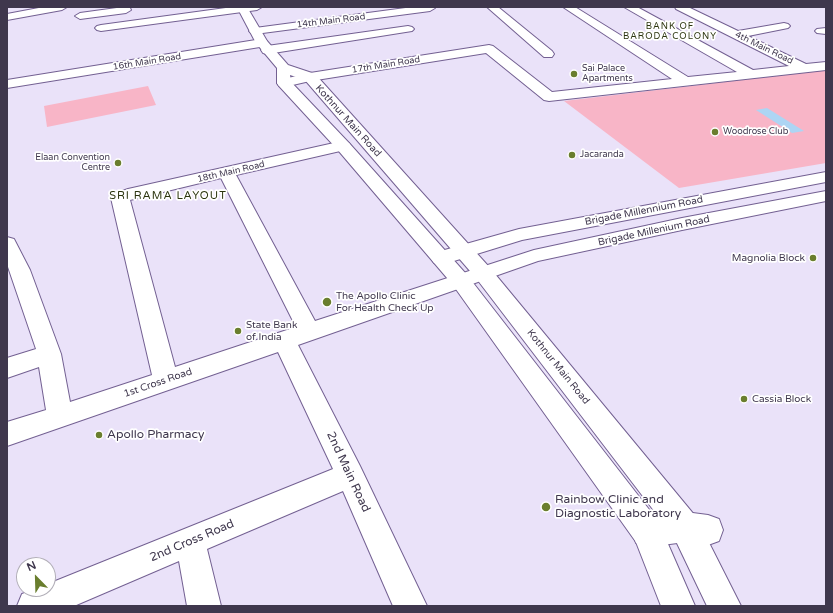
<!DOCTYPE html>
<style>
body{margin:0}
#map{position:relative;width:833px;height:613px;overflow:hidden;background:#eae2f9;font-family:"Varela Round",sans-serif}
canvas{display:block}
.frame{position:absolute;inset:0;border:8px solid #3f374d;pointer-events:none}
.north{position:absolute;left:16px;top:557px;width:40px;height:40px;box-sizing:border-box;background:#fff;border:1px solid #b2afb8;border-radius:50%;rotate:337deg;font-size:11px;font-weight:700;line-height:16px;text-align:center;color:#3f374d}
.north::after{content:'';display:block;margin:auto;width:14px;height:18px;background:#6a7e2e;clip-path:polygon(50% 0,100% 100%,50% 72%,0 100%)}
</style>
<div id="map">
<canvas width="833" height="613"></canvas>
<div class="frame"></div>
<div class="north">N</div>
</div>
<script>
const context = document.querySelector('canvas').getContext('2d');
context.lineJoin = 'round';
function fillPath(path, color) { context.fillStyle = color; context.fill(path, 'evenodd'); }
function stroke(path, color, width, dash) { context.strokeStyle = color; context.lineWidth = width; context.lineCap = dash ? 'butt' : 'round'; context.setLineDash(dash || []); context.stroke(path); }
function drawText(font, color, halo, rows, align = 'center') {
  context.font = font + ' "Varela Round",sans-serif'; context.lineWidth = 3.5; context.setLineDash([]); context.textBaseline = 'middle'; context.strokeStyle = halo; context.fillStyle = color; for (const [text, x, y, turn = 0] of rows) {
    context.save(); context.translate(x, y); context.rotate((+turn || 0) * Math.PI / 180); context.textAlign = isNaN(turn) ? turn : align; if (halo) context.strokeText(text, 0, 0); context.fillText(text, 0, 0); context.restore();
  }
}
const green = new Path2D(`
 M826,70v93l-147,25 -115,-87z
 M148,86l8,19 -109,22 -3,-21z`);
const water = new Path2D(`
 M767,108l37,23 -12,2 -36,-23z`);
const minor = new Path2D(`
 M44,7h23l-5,3 -55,10v-6z
 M124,7l6,1 1,2 -5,3 -46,6 -5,-3 5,-3z
 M233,7h29l-5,3 -156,21 -4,-1 -2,-2 2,-2 4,-1z
 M413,7l22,1 -5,3 -175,23 -4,-1 -2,-2 2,-2 4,-1z
 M487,7h11l54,44 2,3 -2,3h-8z
 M563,7h12l113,70 49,-5 -113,-65h13l116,63 36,-4 -113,-57 -1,-2h13l50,24 46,-8 4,1 2,2 -2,2 -40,8 58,28 20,-2v8l-277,31 -5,-1 -58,-47 -176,28 -26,6 -5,-1 -2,-3 2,-3 31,-7 179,-28 4,1 59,46 120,-13z
 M408,26l4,1 2,2 -2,2 -145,23 -4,-1 -2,-3 2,-3 4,-1z
 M826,28v6l-9,-1 -2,-2 2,-2z
 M262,39l4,1 2,3 -2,3 -259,42v-8z
 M343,141l6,2 2,3 -2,3 -113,26 79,146 219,-71 148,-32 144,-27v10l-144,29 -144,31 -240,84 62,121 67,140h-34l-50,-115 -136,58 14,57h-34l-8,-45 -105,45h-57l5,-12 13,-5h13v-5l285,-115 -55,-117 -271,94v-24l39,-12 -7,-43 -32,11v-20l29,-9 -29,-85v-27l7,2 16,31 31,84 9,48 82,-27 -41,-177 3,-4 14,-5zM221,178l75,149 -121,40 -45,-167z
 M826,172v10l-304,58 -81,25 -7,-2 -3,-5 3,-5 85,-24z
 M685,512l23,3 11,4 4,11 -4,11 -11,4 -23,-3 -38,5 -11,-4 -4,-11 4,-11 11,-4z`);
const major = new Path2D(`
 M237,7h10l20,34 21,24 27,9 175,194 206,249 45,89h-34l-33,-69 -198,-259 -171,-198 -15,-5 1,7 58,61 118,132 191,246 37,85h-34l-25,-64 -183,-257 -116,-136 -58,-63 -2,-3v-15l-21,-25z`);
const markers = [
 [574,74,4,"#6a7e2e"],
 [715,132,4,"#6a7e2e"],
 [572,155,4,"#6a7e2e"],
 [118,163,4,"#6a7e2e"],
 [813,258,4,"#6a7e2e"],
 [327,302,5,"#6a7e2e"],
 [238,331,4,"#6a7e2e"],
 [744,399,4,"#6a7e2e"],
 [99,435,4,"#6a7e2e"],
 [546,507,5,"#6a7e2e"]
];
const farStreetnames = [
 ["14th Main Road",331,21,-7],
 ["4th Main Road",764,48,26],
 ["16th Main Road",147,62,-9],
 ["17th Main Road",386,65,-9],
 ["18th Main Road",231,172,-13]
];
const farNeighbourhoodnames = [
 ["BANK OF",670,27],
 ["BARODA COLONY",670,37]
];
const farPoinames = [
 ["Sai Palace",582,69],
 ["Apartments",582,79],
 ["Woodrose Club",723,132],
 ["Jacaranda",580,155],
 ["Elaan Convention",110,158,"right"],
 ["Centre",110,168,"right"]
];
const streetNames = [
 ["Kothnur Main Road",348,121,48],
 ["Brigade Millennium Road",644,211,-11],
 ["Brigade Millenium Road",654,231,-12],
 ["Kothnur Main Road",558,367,51],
 ["1st Cross Road",158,383,-19]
];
const poiNames = [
 ["Magnolia Block",805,258,"right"],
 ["The Apollo Clinic",336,296],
 ["For Health Check Up",336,308],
 ["State Bank",246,325],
 ["of India",246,337],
 ["Cassia Block",752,399]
];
const neighbourhoodNames = [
 ["SRI RAMA LAYOUT",168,196]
];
const nearPoinames = [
 ["Apollo Pharmacy",107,435],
 ["Rainbow Clinic and",555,500],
 ["Diagnostic Laboratory",555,514]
];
const nearStreetnames = [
 ["2nd Main Road",348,472,65],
 ["2nd Cross Road",192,541,-23]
];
fillPath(green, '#f8b5c7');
fillPath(water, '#add5f4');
stroke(minor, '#736092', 2);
stroke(major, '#736092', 2);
fillPath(minor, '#fff');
fillPath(major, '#fff');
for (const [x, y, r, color] of markers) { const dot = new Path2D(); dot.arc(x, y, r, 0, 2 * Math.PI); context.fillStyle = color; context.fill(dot); stroke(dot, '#fff', 1.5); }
drawText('9px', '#3f374d', '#fff', farStreetnames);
context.letterSpacing = '1px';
drawText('9px', '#2b340e', '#fff', farNeighbourhoodnames);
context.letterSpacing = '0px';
drawText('9px', '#3f374d', '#fff', farPoinames, 'left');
drawText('10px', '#3f374d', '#fff', streetNames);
drawText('10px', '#3f374d', '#fff', poiNames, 'left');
context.letterSpacing = '1px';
drawText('11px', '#2b340e', '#fff', neighbourhoodNames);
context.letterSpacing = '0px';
drawText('12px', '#3f374d', '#fff', nearPoinames, 'left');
drawText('12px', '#3f374d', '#fff', nearStreetnames);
</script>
